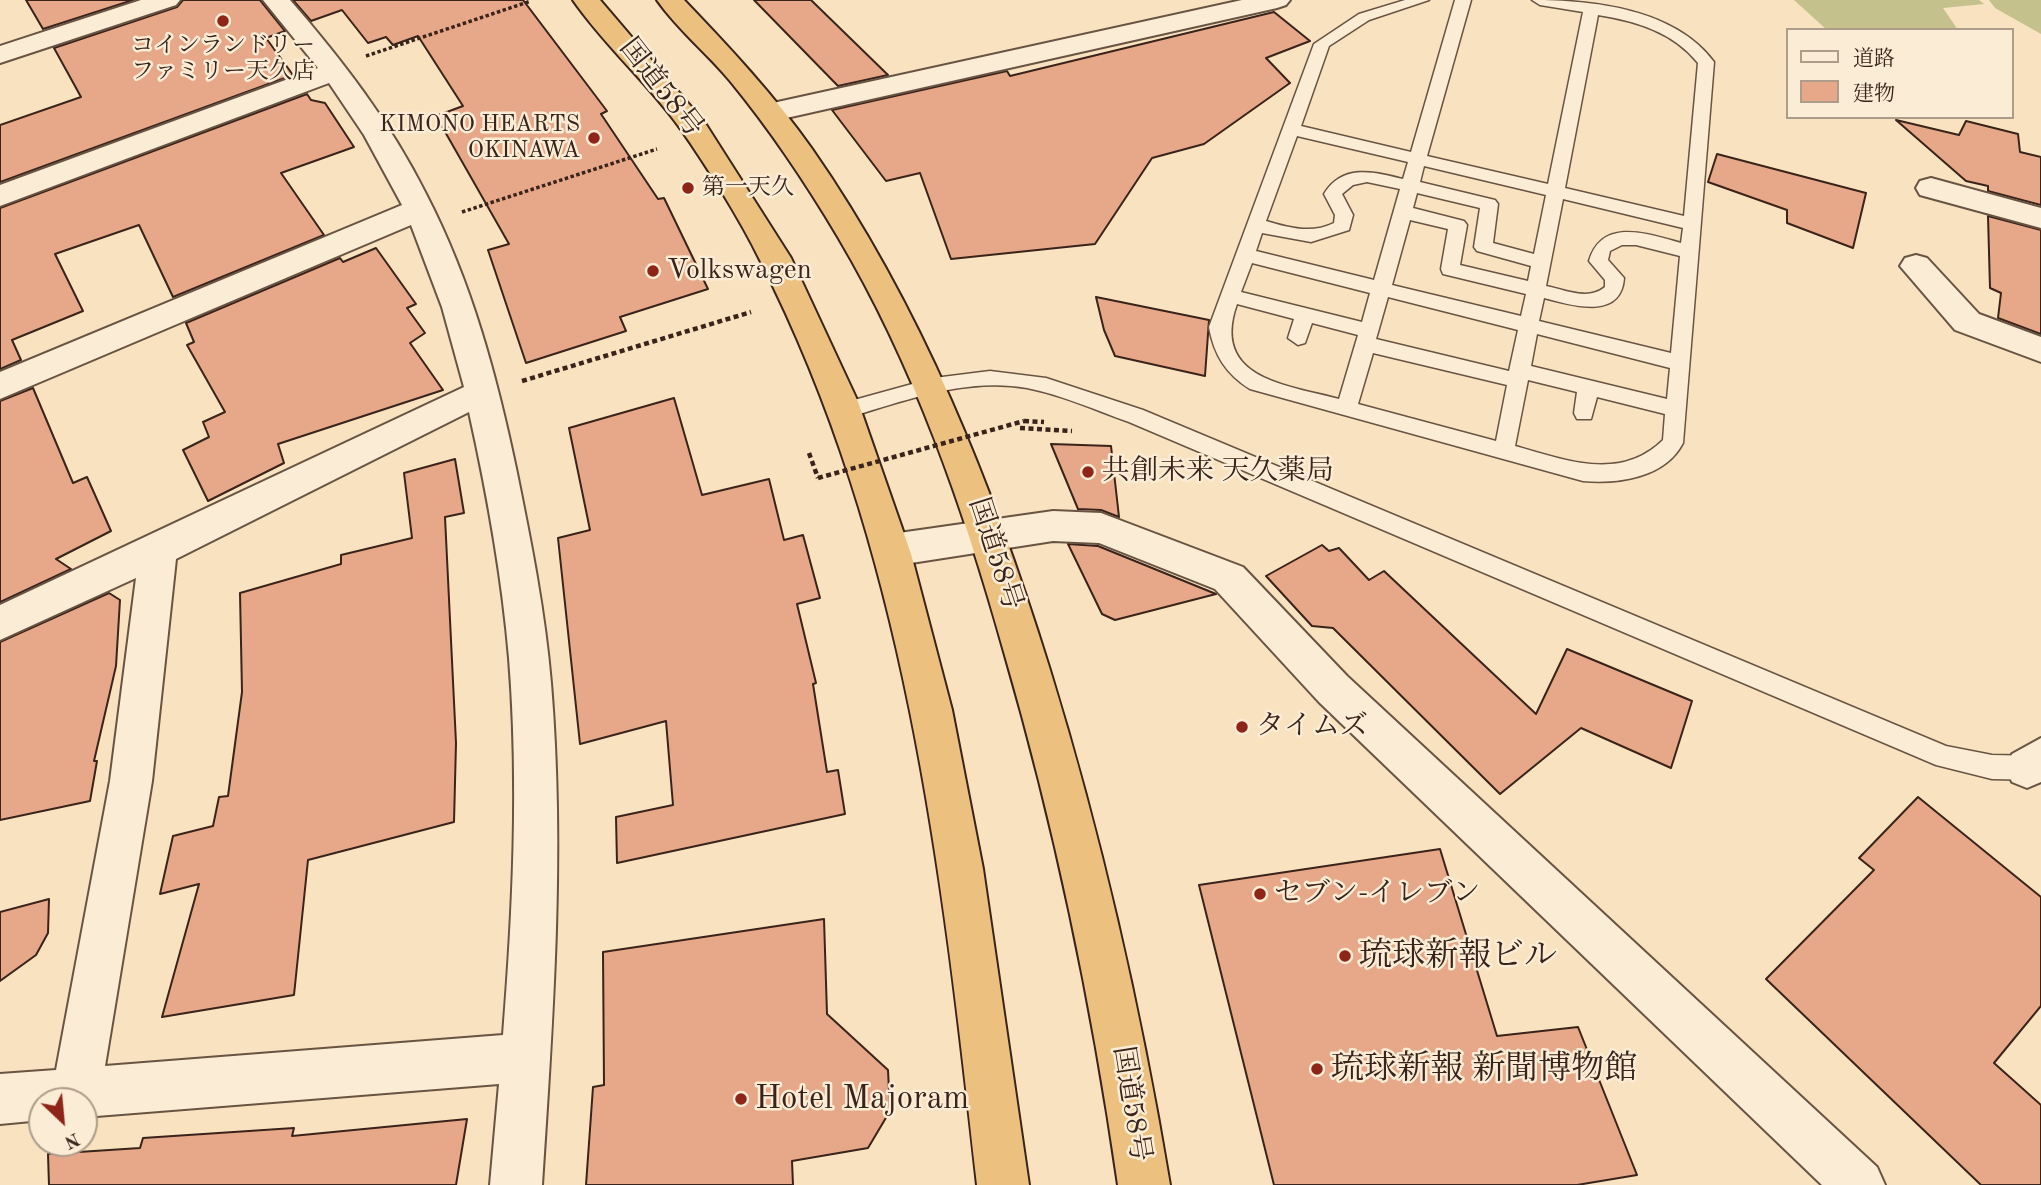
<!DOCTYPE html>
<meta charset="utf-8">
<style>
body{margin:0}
#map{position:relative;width:2041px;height:1185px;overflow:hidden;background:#f8e2bf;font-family:"Old Standard TT","Noto Serif JP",serif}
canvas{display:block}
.legend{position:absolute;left:1786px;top:28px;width:228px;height:91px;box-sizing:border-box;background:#faecd5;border:2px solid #ad9c8a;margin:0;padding:9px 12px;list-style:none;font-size:21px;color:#39231a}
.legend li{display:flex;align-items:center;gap:14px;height:35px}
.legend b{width:35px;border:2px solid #ad9c8a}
.north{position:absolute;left:28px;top:1087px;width:70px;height:70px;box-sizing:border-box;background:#faecd5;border:2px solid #ad9c8a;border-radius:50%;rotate:154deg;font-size:19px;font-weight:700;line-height:28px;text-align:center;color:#39231a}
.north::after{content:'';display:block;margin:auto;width:24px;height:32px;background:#8f2418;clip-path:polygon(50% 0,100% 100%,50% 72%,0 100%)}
</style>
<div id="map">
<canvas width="2041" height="1185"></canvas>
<ul class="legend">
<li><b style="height:9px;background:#faecd5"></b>道路</li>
<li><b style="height:19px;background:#e7a789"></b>建物</li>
</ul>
<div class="north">N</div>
</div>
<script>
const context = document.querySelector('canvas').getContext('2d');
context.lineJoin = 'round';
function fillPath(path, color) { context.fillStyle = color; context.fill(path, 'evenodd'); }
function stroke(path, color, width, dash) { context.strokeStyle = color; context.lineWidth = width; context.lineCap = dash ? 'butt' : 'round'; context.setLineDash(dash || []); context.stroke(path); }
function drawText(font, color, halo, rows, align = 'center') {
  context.font = font + ' "Old Standard TT","Noto Serif JP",serif'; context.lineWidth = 5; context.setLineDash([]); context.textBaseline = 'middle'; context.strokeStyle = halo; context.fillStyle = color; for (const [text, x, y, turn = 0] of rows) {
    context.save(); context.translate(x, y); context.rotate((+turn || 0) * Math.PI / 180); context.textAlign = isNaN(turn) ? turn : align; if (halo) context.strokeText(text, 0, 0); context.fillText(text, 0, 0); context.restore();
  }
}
const green = new Path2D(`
 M1794,0h185l5,4 -41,4 15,22h-131z
 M1989,0h52v34l-46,-26z`);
const building = new Path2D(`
 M26,0h107l-90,29z
 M183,0h77l25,31 -19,7 27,37 -293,107v-57l81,-28 -27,-49 123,-41z
 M293,0h230l84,111 -6,3 57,85 6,-1 44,91 -88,28 6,14 -100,32 -38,-113 21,-6 -73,-128 27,-10 -45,-70 -25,9 -7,-8 -18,6 -26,-33 -31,11z
 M754,0h57l77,75 -50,11z
 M1274,12l36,29 -44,17 24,25 -86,61 -52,14 -57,86 -144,15 -31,-86 -34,8 -54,-71 175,-39 3,5z
 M307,94l4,6 14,3 29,44 -73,26 43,62 -151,62 -34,-72 -84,29 28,57 -71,29 9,20 -21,9v-161z
 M1896,120l63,15 7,-14 52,13 2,18 21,5v48l-53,-14v-5l-22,-5z
 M1717,154l149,39 -13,55 -66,-25v-13l-79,-28z
 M1988,216l53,14v104l-43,-16 3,-25 -11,-5z
 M376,248l40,56 -9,4 18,25 -15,10 33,47 -165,54 6,19 -76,38 -25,-51 26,-13 -6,-15 22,-10 -38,-67 7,-3 -8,-19 154,-65 3,4z
 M1096,297l113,23 -4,56 -90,-20 -11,-26z
 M33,388l40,95 14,-6 24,54 -55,28 15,10 -71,33v-201z
 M674,398l28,97 67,-16 15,61 19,-5 17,63 -23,6 19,79 -3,1 14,88 11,-2 7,44 -228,49 -1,-46 57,-12 -7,-84 -86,23 -22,-206 32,-8 -21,-102z
 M1051,444l60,2 8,71 -18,-7 -23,-1z
 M455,459l9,54 -19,4 11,226 -2,79 -146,38 -14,135 -132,22 37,-133 -39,10 13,-58 40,-10 6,-29 9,-1 14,-104 -2,-99 101,-29v-9l71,-17 -8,-65z
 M1068,544l30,2 118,48 -101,26 -13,-6z
 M1322,545l7,6 10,-3 30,32 15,-9 152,143 31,-65 125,52 -21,67 -90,-40 -81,66 -167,-166 -21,-2 -46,-50z
 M109,593l11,7 -4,66 -22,95h3l-7,40 -90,19v-178z
 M1918,797l123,100v109l-47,57 47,42v80h-60l-215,-206 108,-109 -15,-12z
 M1440,849l57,187 81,-9 59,148 -60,10h-303l-75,-300z
 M49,899l-1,34 -12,22 -36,26v-69z
 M824,919l3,95 61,56 2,41 -22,37 -76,13 1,24h-207l7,-98 11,-2 -1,-133z
 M467,1119l-11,66h-407l-1,-31 92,-6 3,-10 151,-10 -2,8z`);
const pathFar1 = new Path2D(`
 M366,56l165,-55
 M462,212l195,-63`);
const path = new Path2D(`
 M522,381l229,-69
 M1024,421l20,1
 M1020,428l52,3
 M809,453l9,25`);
const lane = new Path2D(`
 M1405,0h24l-60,20 -40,26 -28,80 110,26 44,-152h16l-44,156 121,28 35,-172 -43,-7 -8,-5c62,0 143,9 182,62l-31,381c-18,35 -65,41 -100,38l-333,-92c-24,-15 -36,-34 -41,-62l105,-283 45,-30zM1598,15c38,6 75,17 100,48l-14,153 -119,-28zM1297,136l111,26 -5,17c-29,-7 -60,-16 -79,15l11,21 -1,8c-22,11 -45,5 -68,-2zM1424,166l122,29 -12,59 -41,-11 5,-39 -3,-4 -75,-18zM1367,182l33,7 -26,91 -118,-29 6,-18 49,9 38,-12 4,-15 -11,-21 11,-9zM1417,193l63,15 -6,39 3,4 54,15 -3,15 -68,-16 7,-40 -3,-4 -51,-13zM1563,199l120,29 -2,15c-33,-9 -79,-26 -92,18l16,19v7c-17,14 -39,3 -59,-1zM1410,220l38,9 -7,40 2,5 83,20 -5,22 -129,-31zM1636,245l44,11 -9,97 -132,-32 5,-23c27,7 77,23 80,-20l-16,-18 2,-9 12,-6zM1252,263l118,30 -8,29 -121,-30zM1388,297l130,33 -9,41 -133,-32zM1237,304l57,15 -6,19 10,7 7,-2 7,-20 46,12 -19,64c-52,-14 -129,-20 -102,-95zM1537,334l133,34 -3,31 -136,-33zM1373,353l134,32 -11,56 -138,-37zM1528,380l49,12 -3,21 3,6h14l6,-22 68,17 -2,26c-43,42 -97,20 -148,6z
 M990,371l56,7 97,32 803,336 46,9 49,1v24l-49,-1 -56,-14 -807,-343c-34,-12 -67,-27 -102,-34 -63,-11 -125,14 -184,31l-7,-2 -3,-6 3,-6 98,-27z`);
const street = new Path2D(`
 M141,0h39l-4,5 -176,58v-17z
 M263,0h27c52,60 100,122 136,194 46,89 71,183 91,279 14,69 28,139 34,210 14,168 2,335 -9,502h-52l9,-101 -415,33v-16h-42v19l-42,4v-50l56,-4 54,-289 26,-203 -136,62v-35l464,-218 -22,-80 -31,-82 -411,174v-27l402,-167 -38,-70 -35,-52 -329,123v-21l318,-117zM469,412c18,81 33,164 40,246 10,126 4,252 -6,377l-398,31 47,-285 24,-222z
 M1242,0h48l-4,5 -9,3 -504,113 -10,-3 -4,-6 4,-6 10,-3z
 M1931,178l110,30v20l-121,-33 -4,-7 4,-7z
 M1916,255l11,3 52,56 62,23v25l-86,-32 -55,-64 5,-8z
 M1053,511l48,2 142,54 104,109 530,491 8,18h-63l-503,-483 -104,-113 -116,-46 -46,-2 -161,25 -13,-5 -6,-11 6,-11 13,-5z
 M2041,738v44l-14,6 -15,-6 -6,-14 6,-14z`);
const highway = new Path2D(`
 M573,0h27l105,123 86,135 67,144 53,152 41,156 31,159 46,316h-52c-35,-315 -71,-639 -217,-925 -20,-41 -54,-95 -80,-132 -32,-45 -75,-82 -107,-128z
 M657,0h27c45,47 90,95 128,149 110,158 181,337 238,521 52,169 91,341 120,515h-52c-26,-181 -63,-358 -114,-533 -40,-143 -90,-287 -166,-415 -32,-54 -67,-106 -107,-155 -23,-28 -53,-52 -74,-82z`);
const pathBridge = new Path2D(`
 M818,478l206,-57`);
const markers = [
 [223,21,7,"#8f2418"],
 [594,138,7,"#8f2418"],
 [688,188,7,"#8f2418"],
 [653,271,7,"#8f2418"],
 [1088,472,7,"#8f2418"],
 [1242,727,7,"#8f2418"],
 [1260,894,7,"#8f2418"],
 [1345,956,7,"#8f2418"],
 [1317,1069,7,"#8f2418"],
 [741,1099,7,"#8f2418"]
];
const farPoinames = [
 ["コインランドリー",223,46],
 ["ファミリー天久店",223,72],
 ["KIMONO HEARTS",580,125,"right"],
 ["OKINAWA",580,151,"right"],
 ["第一天久",702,188,"left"]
];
const streetNames = [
 ["国道58号",661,88,52],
 ["国道58号",995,554,72],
 ["国道58号",1131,1104,81]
];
const poiNames = [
 ["Volkswagen",667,271],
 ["共創未来 天久薬局",1102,472],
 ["タイムズ",1256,727],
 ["セブン-イレブン",1274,894]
];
const nearPoinames = [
 ["琉球新報ビル",1359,956],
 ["琉球新報 新聞博物館",1331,1069],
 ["Hotel Majoram",755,1099]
];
fillPath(green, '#c4c18d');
fillPath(building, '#e7a789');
stroke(building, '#39231a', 2);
stroke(lane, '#695343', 3);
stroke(street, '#695343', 4);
stroke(highway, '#39231a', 4);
stroke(pathFar1, '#39231a', 3.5, [3.5, 2.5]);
stroke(path, '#39231a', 4.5, [5, 3.5]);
fillPath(lane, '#faecd5');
fillPath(street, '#faecd5');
fillPath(highway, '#ecc180');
stroke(pathBridge, '#39231a', 4.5, [5, 3.5]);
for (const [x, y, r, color] of markers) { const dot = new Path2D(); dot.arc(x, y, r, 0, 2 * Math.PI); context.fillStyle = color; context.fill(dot); stroke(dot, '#faecd5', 2.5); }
drawText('23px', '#39231a', '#faecd5', farPoinames);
drawText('28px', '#39231a', '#faecd5', streetNames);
drawText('28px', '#39231a', '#faecd5', poiNames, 'left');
drawText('33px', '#39231a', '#faecd5', nearPoinames, 'left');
</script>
